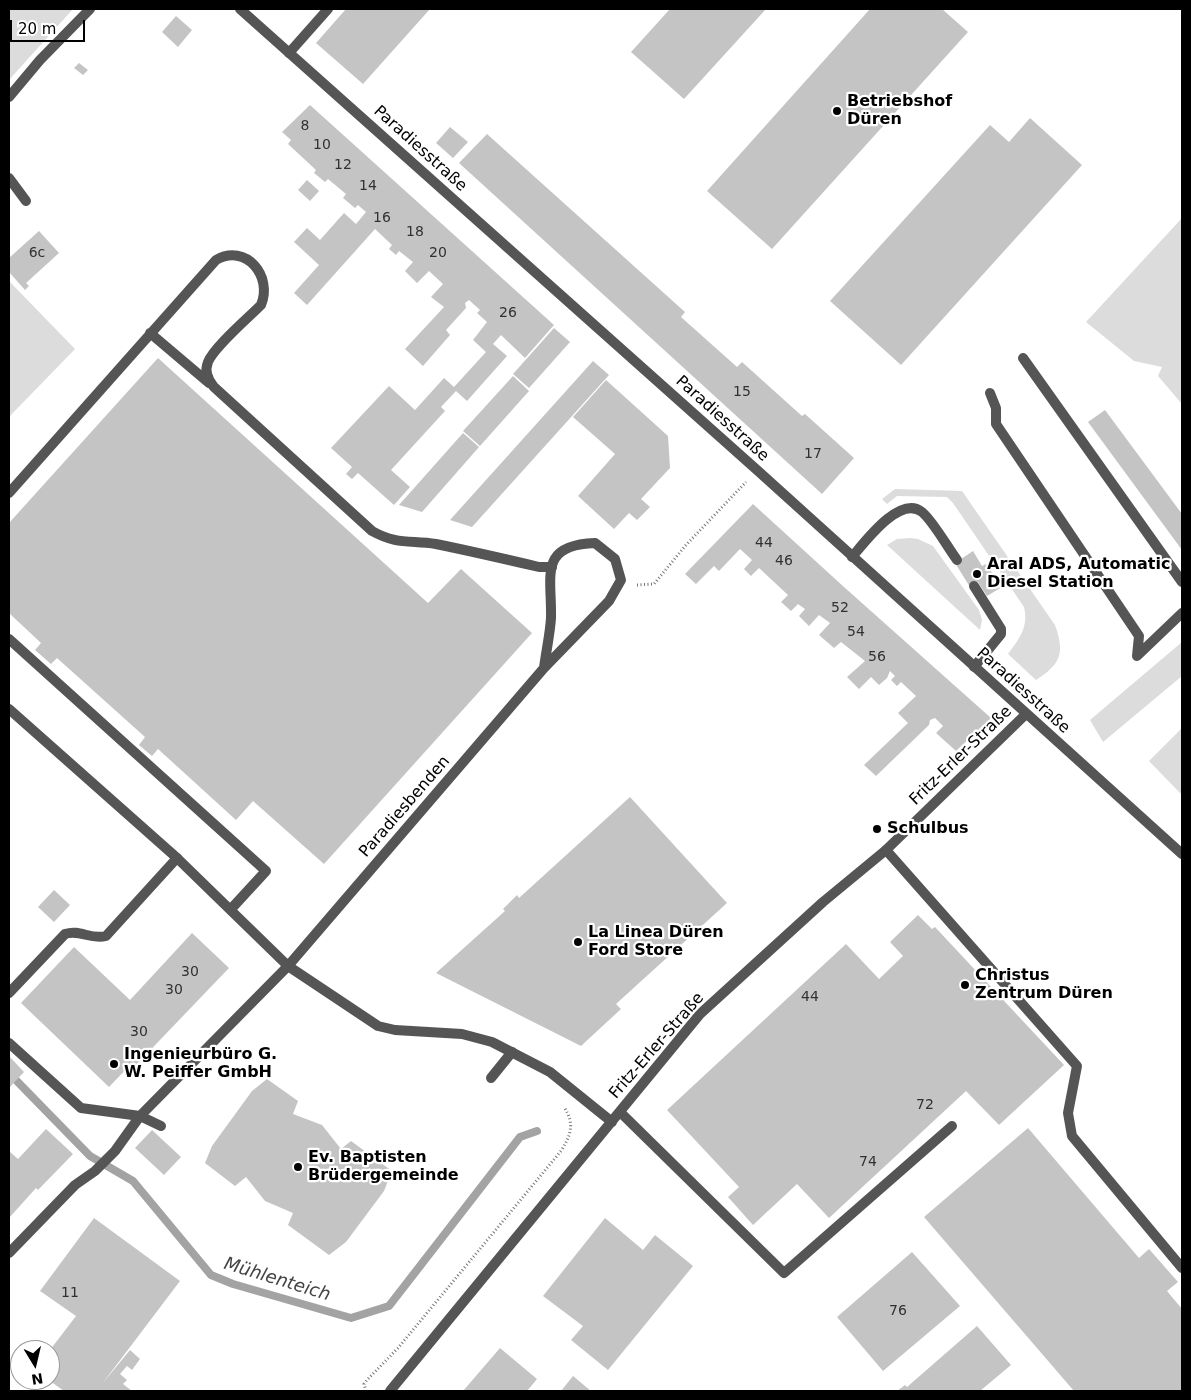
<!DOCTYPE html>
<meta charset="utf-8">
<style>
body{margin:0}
#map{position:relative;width:1191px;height:1400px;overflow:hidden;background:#fff;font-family:"DejaVu Sans",sans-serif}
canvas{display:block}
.frame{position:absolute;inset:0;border:10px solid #000;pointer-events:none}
.north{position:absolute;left:10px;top:1340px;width:50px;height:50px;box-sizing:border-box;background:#fff;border:1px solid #999;border-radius:50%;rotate:171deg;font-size:14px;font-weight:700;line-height:20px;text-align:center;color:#000}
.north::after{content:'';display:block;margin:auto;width:18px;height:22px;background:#000;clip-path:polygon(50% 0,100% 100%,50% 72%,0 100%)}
.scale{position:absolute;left:10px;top:20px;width:75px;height:22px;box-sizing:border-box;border:2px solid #000;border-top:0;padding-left:6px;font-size:15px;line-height:18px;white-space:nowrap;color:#000;-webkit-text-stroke:4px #fff;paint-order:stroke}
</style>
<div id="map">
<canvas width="1191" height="1400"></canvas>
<div class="frame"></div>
<div class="north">N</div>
<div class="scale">20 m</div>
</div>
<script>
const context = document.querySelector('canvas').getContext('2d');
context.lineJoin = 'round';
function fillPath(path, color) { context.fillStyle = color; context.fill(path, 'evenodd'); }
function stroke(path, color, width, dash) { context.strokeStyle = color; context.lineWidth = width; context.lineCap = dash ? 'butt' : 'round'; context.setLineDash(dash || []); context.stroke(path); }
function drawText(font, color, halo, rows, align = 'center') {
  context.font = font + ' "DejaVu Sans",sans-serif'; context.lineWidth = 4.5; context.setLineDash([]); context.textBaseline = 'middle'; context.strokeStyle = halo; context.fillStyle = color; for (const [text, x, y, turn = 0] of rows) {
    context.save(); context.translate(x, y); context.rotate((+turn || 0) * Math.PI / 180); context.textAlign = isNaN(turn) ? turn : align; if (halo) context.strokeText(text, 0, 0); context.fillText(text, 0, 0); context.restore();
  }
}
const green = new Path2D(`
 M9,9h64l-64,71z
 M1182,218v186l-24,-28 4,-9 -28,-6 -48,-39z
 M9,281l66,68 -66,68z
 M895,489l67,2 93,134c10,28 6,39 -19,55l-28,-26c11,-15 21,-27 16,-47l-71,-104 -6,-6 -50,-1 -10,8 -5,-5z
 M910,538l8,1 15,7 46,64 3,10 -2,10 -93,-85 10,-6z
 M1182,642v34l-79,66 -13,-22z
 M1182,728v67l-33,-34z`);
const stream = new Path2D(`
 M9,1073l81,83 43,25 78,94 22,9 118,34 38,-12 131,-169 17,-6`);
const building = new Path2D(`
 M346,9h84l-67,75 -47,-41z
 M670,9h96l-82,90 -53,-47z
 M870,9h72l26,23 -196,217 -65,-58z
 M176,16l16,14 -14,17 -16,-15z
 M79,63l9,7 -5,5 -9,-7z
 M310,105l244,220 -29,33 -24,-23 -8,9 14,12 -40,45 -11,-10 -15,16 4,4 -54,59 19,17 -16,18 -36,-32 -6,6 -6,-5 6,-7 -21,-19 58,-62 26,24 29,-32 10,9 32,-35 -13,-12 14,-18 -10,-9 3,-3 -11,-10 -4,3 1,5 -20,22 4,5 -27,31 -18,-17 39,-42 -13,-10 12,-13 -14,-13 -12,12 -12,-12 8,-9 -14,-11 -3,4 -7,-6 3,-4 -17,-16 -68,76 -13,-12 25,-28 -25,-23 13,-14 13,12 24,-27 12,11 10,-12 -8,-7 -3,3 -12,-10 3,-4 -18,-15 -3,3 -11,-9 2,-3 -28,-26 3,-4 -9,-8z
 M1030,118l52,47 -181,200 -71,-64 160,-176 19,17z
 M450,127l18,15 -15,16 -17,-15z
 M487,134l198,178 -4,5 56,50 5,-5 60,54 3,-2 49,44 -32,36 -363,-331z
 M307,180l12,11 -9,10 -12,-11z
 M39,231l20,22 -33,30 3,3 -4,4 -16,-18v-14z
 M554,328l16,14 -41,46 -16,-14z
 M158,358l270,245 33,-34 71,64 -208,231 -71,-63 -17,19 -78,-71 -6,7 -13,-11 6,-8 -88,-79 -6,6 -16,-14 6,-7 -32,-30v-90z
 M593,361l16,14 -137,152 -22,-7z
 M513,376l16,15 -49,55 -17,-15z
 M606,380l62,56 2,32 -29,31 9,8 -13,13 -8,-7 -15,16 -36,-33 37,-42 -42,-37z
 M1105,410l77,104v36l-94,-128z
 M463,433l16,14 -57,65 -23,-7z
 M753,504l91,83 147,131 -35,33 -20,-18 7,-7 -8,-8 -5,2 -1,5 -53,51 -12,-11 44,-42 -10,-10 18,-17 -15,-14 -4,4 -6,-6 4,-4 -5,-5 -3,7 -8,7 -8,-8 -12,12 -12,-12 18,-16 -24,-19 -7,6 -15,-13 11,-12 -11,-8 -10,11 -10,-10 6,-7 -7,-5 -7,7 -10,-9 7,-7 -29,-27 -8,8 -7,-7 8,-9 -12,-11 -21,22 -5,-5 -18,18 -11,-10z
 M973,551l9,15 4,-2 16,23 -15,9 -9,-14 -8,5 -15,-24z
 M630,797l97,106 -111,101 5,5 -40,37 -145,-73 69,-62 -2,-2 14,-14 2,3z
 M54,890l16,15 -16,17 -16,-15z
 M918,915l14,14 3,-2 129,138 -65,60 -33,-34 -137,127 -32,-34 -44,41 -25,-28 11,-10 -72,-77 179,-166 33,35 24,-23 -13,-14z
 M192,933l37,35 -93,97 -3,-3 -24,25 -88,-84 53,-56 56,53z
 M9,1056l15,16 -15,16z
 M267,1079l31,22 -5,13 29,11 19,24 10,-8 41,30 -8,20 -38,51 -17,13 -41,-30 5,-12 -28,-12 -19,-24 -11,9 -30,-23 7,-17 40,-55z
 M1028,1128l111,130 10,-9 29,33 -11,9 15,18v82h-108l-150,-174z
 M46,1129l27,25 -35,36 -2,-2 -27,30v-67l9,8z
 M152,1130l29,27 -17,18 -29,-27z
 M94,1218l86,63 -78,103 28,-34 10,9 -8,11 -5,-4 -7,8 7,6 -4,4 9,7h-68l-14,-10v-31l26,-34 -36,-25z
 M605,1218l38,32 12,-15 38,31 -85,104 -37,-30 12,-14 -40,-30z
 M912,1252l48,54 -77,65 -46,-54z
 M977,1326l34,39 -31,26h-83l8,-6 2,2z
 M500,1348l37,31 -10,12h-64z
 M573,1376l18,15h-30z`);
const path = new Path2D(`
 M637,585l17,-1 32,-39 60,-63
 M366,1391l-2,-7 3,-4 31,-32 163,-197c10,-16 14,-27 3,-44`);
const lane = new Path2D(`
 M289,53l39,-44
 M9,97l31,-37 50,-51
 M9,178l17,23
 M150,333l59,50
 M1023,358l159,224
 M990,393l6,15v16l143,212 -2,20
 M9,493l207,-233c30,-17 57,16 45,45 -13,13 -47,42 -53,57 -4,10 0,18 6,25l158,144c25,14 38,9 64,13 34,7 69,15 103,23h13
 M852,557c12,-14 48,-63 70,-45 11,9 26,36 35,48
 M9,639l257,232 -35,38
 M1137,656l45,-43
 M974,667l27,-33v-5l-27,-43
 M886,850l191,216 -9,47 4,23 110,132
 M9,993l56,-59c15,-5 25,6 41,2l71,-78
 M491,1078l21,-26
 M620,1112l164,161 168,-147
 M9,1253l66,-68 20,-14 20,-20 25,-35 21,10`);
const street = new Path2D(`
 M240,9l517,461 425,384
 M9,709l168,149 111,108 90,60 17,4 67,4 30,8 58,30 62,50
 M9,1043l72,65 59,8 148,-150 256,-298 65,-67 12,-21 -6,-21 -20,-16c-57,2 -43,33 -44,75 -1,16 -5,34 -7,50
 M390,1391l310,-377 123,-112 63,-52 140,-136`);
const markers = [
 [837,111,5,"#000"],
 [977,574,5,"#000"],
 [877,829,5,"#000"],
 [578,942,5,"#000"],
 [965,985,5,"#000"],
 [114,1064,5,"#000"],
 [298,1167,5,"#000"]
];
const numberNames = [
 ["8",305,126],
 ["10",322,145],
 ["12",343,165],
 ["14",368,186],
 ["16",382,218],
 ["18",415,232],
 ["6c",37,253],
 ["20",438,253],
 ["26",508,313],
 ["15",742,392],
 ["17",813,454],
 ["44",764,543],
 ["46",784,561],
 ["52",840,608],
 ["54",856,632],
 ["56",877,657],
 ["30",190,972],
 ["30",174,990],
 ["44",810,997],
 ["30",139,1032],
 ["72",925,1105],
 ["74",868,1162],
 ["11",70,1293],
 ["76",898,1311]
];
const poiNames = [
 ["Betriebshof",847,102],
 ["Düren",847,120],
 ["Aral ADS, Automatic",987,565],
 ["Diesel Station",987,583],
 ["Schulbus",887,829],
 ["La Linea Düren",588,933],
 ["Ford Store",588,951],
 ["Christus",975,976],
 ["Zentrum Düren",975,994],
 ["Ingenieurbüro G.",124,1055],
 ["W. Peiffer GmbH",124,1073],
 ["Ev. Baptisten",308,1158],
 ["Brüdergemeinde",308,1176]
];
const streetNames = [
 ["Paradiesstraße",420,149,42],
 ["Paradiesstraße",722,419,42],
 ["Paradiesstraße",1023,691,42],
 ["Fritz-Erler-Straße",961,756,-44],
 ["Paradiesbenden",405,807,-49],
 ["Fritz-Erler-Straße",657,1046,-49]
];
const waterNames = [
 ["Mühlenteich",277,1280,17]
];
fillPath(green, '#dcdcdc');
stroke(stream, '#a3a3a3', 8);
fillPath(building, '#c4c4c4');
stroke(path, '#777', 3, [1, 2.5]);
stroke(lane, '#555', 10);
stroke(street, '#555', 10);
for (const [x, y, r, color] of markers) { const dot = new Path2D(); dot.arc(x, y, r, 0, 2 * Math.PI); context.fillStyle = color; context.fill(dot); stroke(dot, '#fff', 2); }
drawText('14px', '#313131', null, numberNames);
drawText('bold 16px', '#000', '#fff', poiNames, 'left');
drawText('16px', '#000', '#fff', streetNames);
drawText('italic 18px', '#444', '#fff', waterNames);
</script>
